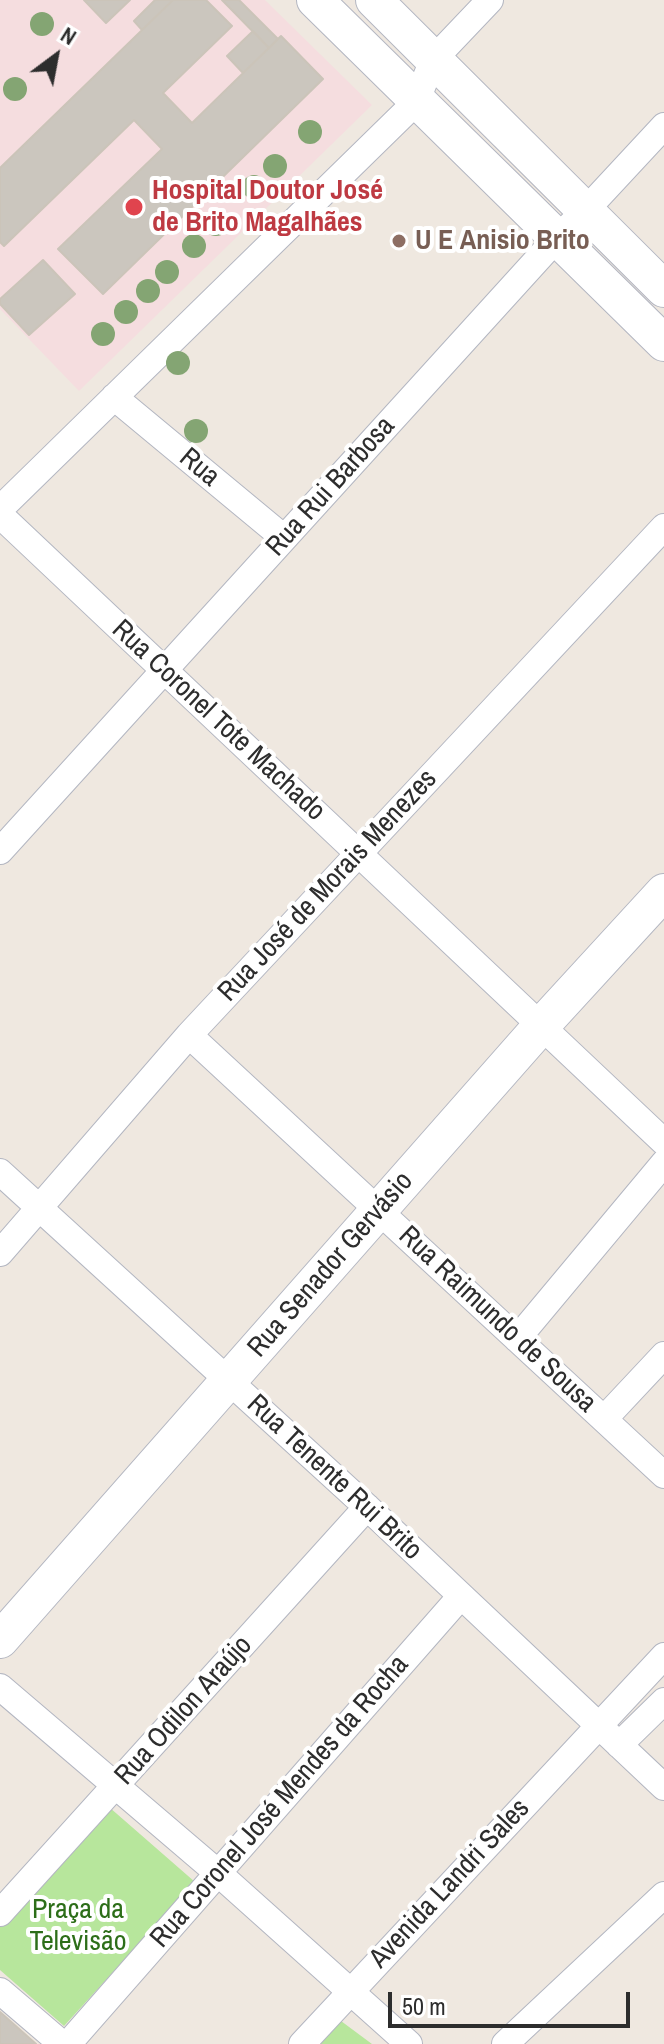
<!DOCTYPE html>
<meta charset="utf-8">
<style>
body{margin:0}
#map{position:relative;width:664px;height:2044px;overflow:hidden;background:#efe8e0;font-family:"Archivo Narrow",sans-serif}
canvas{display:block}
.north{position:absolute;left:16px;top:16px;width:80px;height:80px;-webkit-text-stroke:6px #fff;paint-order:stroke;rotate:32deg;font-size:22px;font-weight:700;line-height:32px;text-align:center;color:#2d2d2d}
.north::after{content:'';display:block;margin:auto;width:28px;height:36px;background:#2d2d2d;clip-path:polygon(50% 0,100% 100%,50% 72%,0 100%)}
.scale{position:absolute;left:388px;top:1992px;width:242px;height:36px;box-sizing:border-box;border:4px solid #2d2d2d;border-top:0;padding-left:10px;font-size:24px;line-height:28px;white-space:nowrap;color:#2d2d2d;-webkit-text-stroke:6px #fff;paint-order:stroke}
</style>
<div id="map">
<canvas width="664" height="2044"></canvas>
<div class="north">N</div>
<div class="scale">50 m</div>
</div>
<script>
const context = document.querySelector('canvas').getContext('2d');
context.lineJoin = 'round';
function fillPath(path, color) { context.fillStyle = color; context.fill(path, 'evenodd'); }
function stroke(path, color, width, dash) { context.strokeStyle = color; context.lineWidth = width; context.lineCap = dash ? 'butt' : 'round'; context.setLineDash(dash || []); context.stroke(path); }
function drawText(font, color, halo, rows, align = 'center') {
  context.font = font + ' "Archivo Narrow",sans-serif'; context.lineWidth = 8; context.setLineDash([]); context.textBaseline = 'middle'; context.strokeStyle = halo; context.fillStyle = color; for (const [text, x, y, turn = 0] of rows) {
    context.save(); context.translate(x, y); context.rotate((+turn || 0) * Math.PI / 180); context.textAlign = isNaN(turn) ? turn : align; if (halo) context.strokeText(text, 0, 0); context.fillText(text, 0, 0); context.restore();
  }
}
const medical = new Path2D(`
 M0,0h265l107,105 -293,286 -79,-82z`);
const green = new Path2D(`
 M109,1807l86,75 -131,144 -64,-56v-44z
 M341,2021l31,23h-54z`);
const building = new Path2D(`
 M84,0h46l-24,23z
 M155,0h18l-31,30 -8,-9z
 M173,0h33l26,26 -69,67 29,30 89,-87 42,43 -220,215 -45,-45 104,-100 -28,-29 -130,126 -4,-4v-74z
 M222,0h17l39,39 -9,9z
 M253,31l16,17 -26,25 -16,-17z
 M43,260l32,34 -46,41 -29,-31v-5z
 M0,2012l36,32h-36z`);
const street = new Path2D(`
 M114,397l170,141
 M0,509l416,-407 17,-42 57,-60
 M0,515l664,627
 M0,851l557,-613 28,-27 79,-85
 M189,1035l475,440
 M0,1172l367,335 297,280
 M0,1253l189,-218 475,-508
 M517,1339l147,-176
 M604,1419l60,-64
 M0,1687l218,186 191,171
 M619,1745l45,-44
 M0,1913l367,-406
 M0,1991l62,53
 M68,2044l393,-448
 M302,2044l362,-388
 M505,2044l159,-149`);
const secondary = new Path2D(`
 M315,0l349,343
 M374,0l290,289
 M0,1640l541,-614 123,-134`);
const trees = [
 [42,24],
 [15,89],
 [310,132],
 [275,166],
 [254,187],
 [216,224],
 [194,246],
 [167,272],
 [148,291],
 [126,312],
 [103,334],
 [178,363],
 [196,431]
];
const markers = [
 [134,207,10,"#e0444e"],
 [399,241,8,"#8d6e63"]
];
const healthNames = [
 ["Hospital Doutor José",152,191],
 ["de Brito Magalhães",152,223]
];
const educationNames = [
 ["U E Anisio Brito",415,241]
];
const streetNames = [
 ["Rua",199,468,40],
 ["Rua Rui Barbosa",331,487,-48],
 ["Rua Coronel Tote Machado",218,721,43],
 ["Rua José de Morais Menezes",328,886,-47],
 ["Rua Senador Gervásio",331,1265,-49],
 ["Rua Raimundo de Sousa",497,1320,43],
 ["Rua Tenente Rui Brito",334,1478,43],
 ["Rua Odilon Araújo",184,1711,-48],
 ["Rua Coronel José Mendes da Rocha",280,1802,-49],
 ["Avenida Landri Sales",450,1884,-47]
];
const parkNames = [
 ["Praça da",78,1910],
 ["Televisão",78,1942]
];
fillPath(medical, '#f5dddf');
fillPath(green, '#b7e69c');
fillPath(building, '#cbc6be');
stroke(building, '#cbc4b9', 2);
stroke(street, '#b3b6c1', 28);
stroke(secondary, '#b3b6c1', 38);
stroke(street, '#fff', 26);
stroke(secondary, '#fff', 36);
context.fillStyle = '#84a573';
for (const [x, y] of trees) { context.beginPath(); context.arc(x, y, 12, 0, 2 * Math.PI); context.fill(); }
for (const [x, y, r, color] of markers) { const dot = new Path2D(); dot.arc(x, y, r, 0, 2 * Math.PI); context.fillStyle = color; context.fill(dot); stroke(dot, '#fff', 3); }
drawText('bold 28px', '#be3a42', '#fff', healthNames, 'left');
drawText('bold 28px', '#785e54', '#fff', educationNames, 'left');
drawText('28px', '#2d2d2d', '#fff', streetNames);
drawText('28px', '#2d6e19', '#fff', parkNames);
</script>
